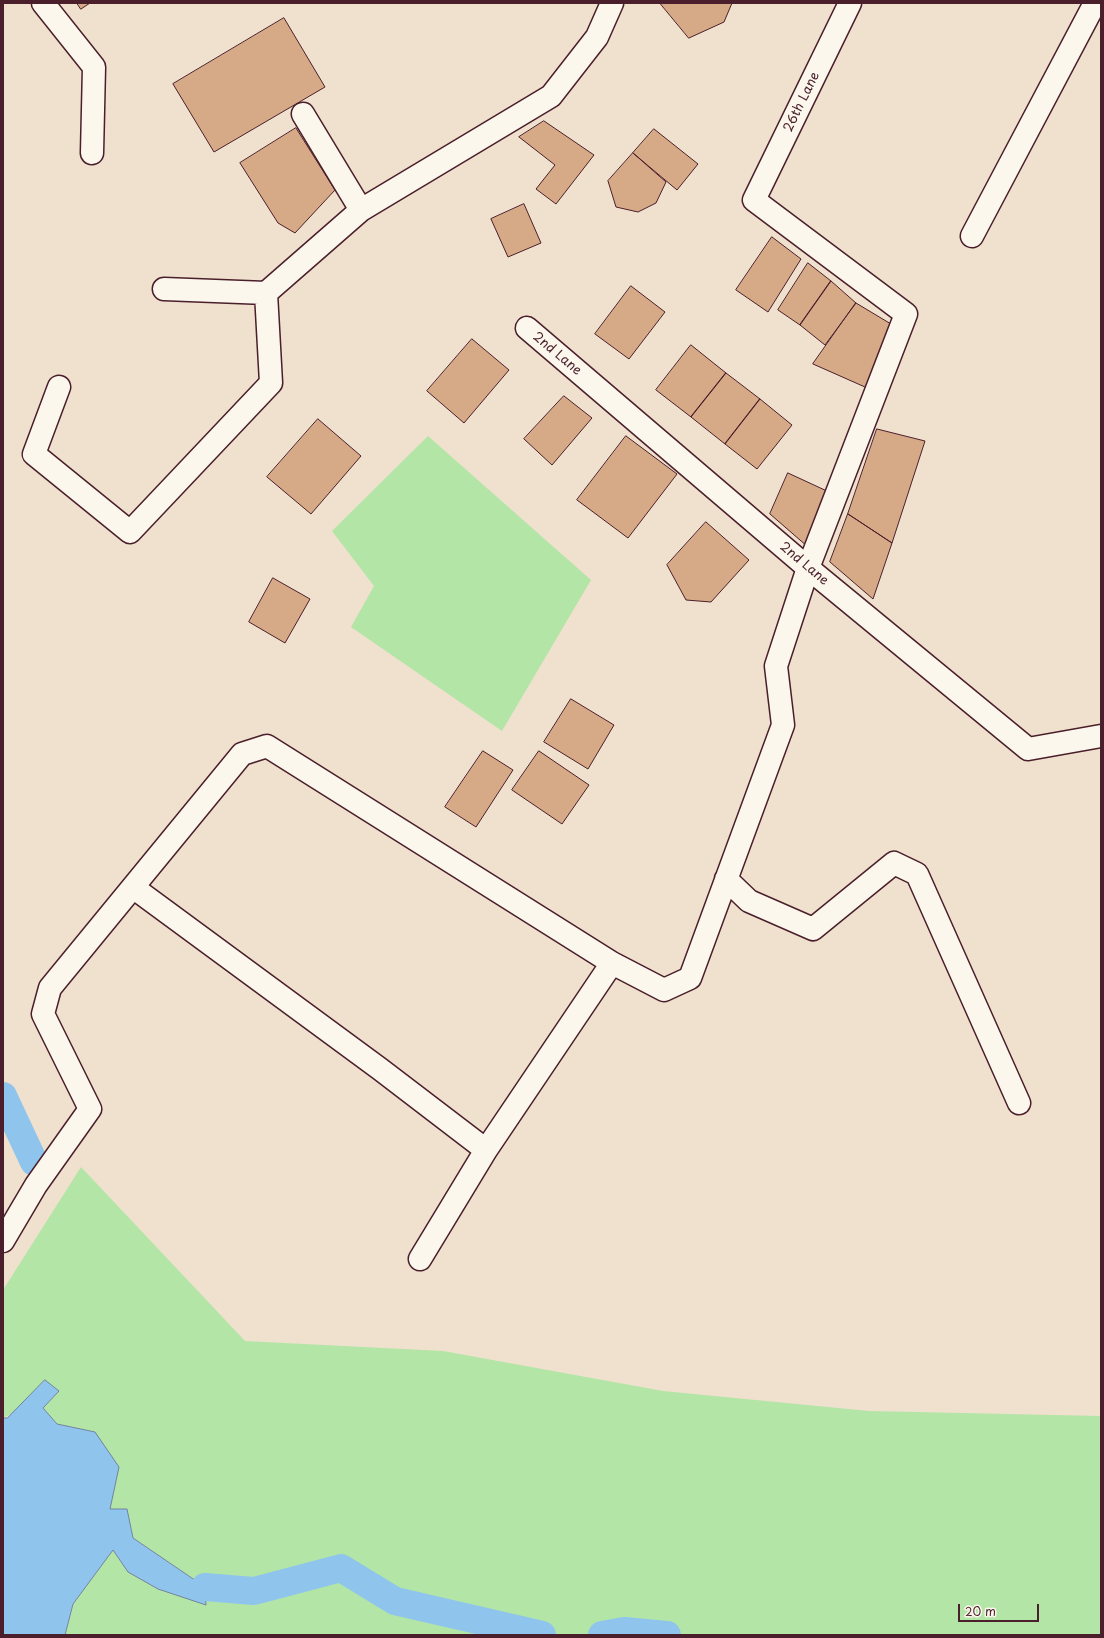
<!DOCTYPE html>
<style>
body{margin:0}
#map{position:relative;width:1104px;height:1638px;overflow:hidden;background:#f0e0ce;font-family:"Playpen Sans",sans-serif}
canvas{display:block}
.frame{position:absolute;inset:0;border:4px solid #4a1f2b;pointer-events:none}
.scale{position:absolute;left:958px;top:1604px;width:81px;height:18px;box-sizing:border-box;border:2px solid #4a1f2b;border-top:0;padding-left:5px;font-size:12px;line-height:14px;white-space:nowrap;color:#4a1f2b;-webkit-text-stroke:3px #fbf7ec;paint-order:stroke}
</style>
<div id="map">
<canvas width="1104" height="1638"></canvas>
<div class="frame"></div>
<div class="scale">20 m</div>
</div>
<script>
const context = document.querySelector('canvas').getContext('2d');
context.lineJoin = 'round';
function fillPath(path, color) { context.fillStyle = color; context.fill(path, 'evenodd'); }
function stroke(path, color, width, dash) { context.strokeStyle = color; context.lineWidth = width; context.lineCap = dash ? 'butt' : 'round'; context.setLineDash(dash || []); context.stroke(path); }
function drawText(font, color, halo, rows, align = 'center') {
  context.font = font + ' "Playpen Sans",sans-serif'; context.lineWidth = 3; context.setLineDash([]); context.textBaseline = 'middle'; context.strokeStyle = halo; context.fillStyle = color; for (const [text, x, y, turn = 0] of rows) {
    context.save(); context.translate(x, y); context.rotate((+turn || 0) * Math.PI / 180); context.textAlign = isNaN(turn) ? turn : align; if (halo) context.strokeText(text, 0, 0); context.fillText(text, 0, 0); context.restore();
  }
}
const green = new Path2D(`
 M428,436l163,144 -89,151 -151,-104 23,-41 -42,-55z
 M81,1167l164,174 198,10 220,40 206,20 232,5v219h-1036l8,-31 40,-55 15,23 77,15 -72,-49 -7,-29h-16l-15,-77 -38,-8 -14,-16 16,-17 -56,27v-128z`);
const water = new Path2D(`
 M45,1380l14,11 -16,17 14,16 38,8 24,35 -9,42h17l6,29 72,49 1,18 -48,-16 -30,-17 -15,-22 -40,54 -8,31h-62v-217h4z`);
const canal = new Path2D(`
 M3,1096l31,66
 M205,1587l49,4 87,-23 54,33 147,34
 M602,1635l22,-4 43,4`);
const building = new Path2D(`
 M77,3h13l-9,6z
 M660,3h72l-8,19 -35,16z
 M284,18l41,69 -111,65 -41,-68z
 M544,121l50,34 -38,49 -20,-15 19,-24 -36,-28z
 M296,128l39,62 -40,43 -17,-10 -38,-60z
 M654,129l44,35 -21,26 -44,-37z
 M633,153l33,29 -10,21 -18,9 -22,-5 -8,-26z
 M524,204l17,39 -33,14 -17,-38z
 M772,237l29,22 -33,53 -32,-22z
 M808,263l23,18 -31,44 -22,-15z
 M831,281l25,22 -31,42 -25,-20z
 M631,286l34,26 -36,47 -34,-25z
 M856,303l40,24 -22,64 -61,-27z
 M472,339l37,31 -45,53 -37,-32z
 M691,345l35,28 -35,44 -35,-27z
 M726,373l34,26 -35,45 -34,-27z
 M564,396l28,22 -40,47 -28,-26z
 M760,399l32,26 -35,44 -32,-25z
 M318,419l43,37 -50,58 -44,-37z
 M877,429l48,12 -33,102 -44,-29z
 M626,436l51,38 -49,64 -51,-38z
 M788,473l41,19 -21,55 -38,-33z
 M848,514l44,29 -19,56 -43,-37z
 M706,522l43,38 -38,42 -25,-2 -19,-35z
 M273,578l37,21 -25,44 -36,-21z
 M571,699l43,26 -26,44 -44,-27z
 M483,751l30,19 -37,57 -31,-20z
 M539,751l50,34 -27,39 -50,-34z`);
const street = new Path2D(`
 M43,3l51,64 -2,86
 M303,114l58,96
 M972,236l123,-233
 M164,289l102,4
 M527,328l281,240 220,181 73,-13
 M59,387l-25,67 96,78 141,-149 -5,-90 95,-83 190,-114 46,-59 15,-34
 M726,879l23,22 64,28 81,-66 23,11 102,229
 M134,888l246,181 106,81 126,-187
 M3,1241l33,-56 54,-76 -47,-95 7,-26 192,-234 25,-8 345,217 52,27 26,-12 93,-253 -7,-59 32,-98 98,-254 -152,-114 96,-197
 M420,1259l66,-109`);
const streetNames = [
 ["26th Lane",802,102,-64],
 ["2nd Lane",557,354,40],
 ["2nd Lane",804,564,40]
];
fillPath(green, '#b3e5a6');
fillPath(water, '#8fc5ed');
stroke(water, '#73839f', 1);
stroke(canal, '#8fc5ed', 28);
fillPath(building, '#d6a987');
stroke(building, '#4a1f2b', 1);
stroke(street, '#4a1f2b', 25);
stroke(street, '#fbf7ec', 22);
drawText('13px', '#4a1f2b', '#fbf7ec', streetNames);
</script>
